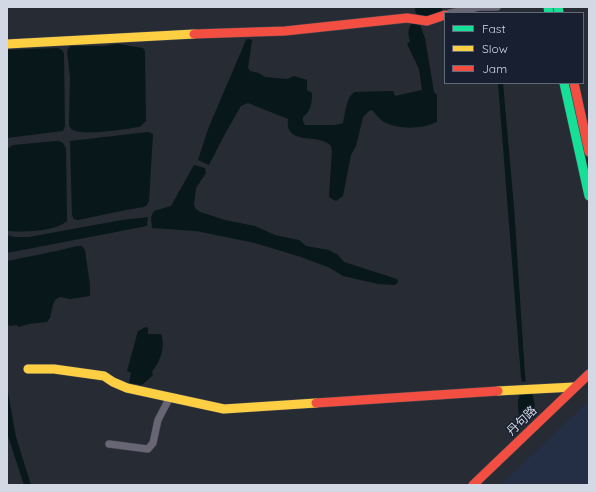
<!DOCTYPE html>
<meta charset="utf-8">
<style>
body{margin:0}
#map{position:relative;width:596px;height:492px;overflow:hidden;background:#272b34;font-family:Quicksand,sans-serif}
canvas{display:block}
.frame{position:absolute;inset:0;border:8px solid #d3d9e4;pointer-events:none}
.legend{position:absolute;left:444px;top:12px;width:140px;height:72px;box-sizing:border-box;background:#171f30;border:1px solid #626978;margin:0;padding:5px 7px;list-style:none;font-size:12px;color:#d3d9e4}
.legend li{display:flex;align-items:center;gap:8px;height:20px}
.legend b{width:20px;border:1px solid #626978}
</style>
<div id="map">
<canvas width="596" height="492"></canvas>
<div class="frame"></div>
<ul class="legend">
<li><b style="height:5px;background:#16e098"></b>Fast</li>
<li><b style="height:5px;background:#ffcf43"></b>Slow</li>
<li><b style="height:5px;background:#f24e42"></b>Jam</li>
</ul>
</div>
<script>
const context = document.querySelector('canvas').getContext('2d');
context.lineJoin = 'round';
function fillPath(path, color) { context.fillStyle = color; context.fill(path, 'evenodd'); }
function stroke(path, color, width, dash) { context.strokeStyle = color; context.lineWidth = width; context.lineCap = dash ? 'butt' : 'round'; context.setLineDash(dash || []); context.stroke(path); }
function drawText(font, color, halo, rows, align = 'center') {
  context.font = font + ' Quicksand,"Noto Sans SC",sans-serif'; context.lineWidth = 3; context.setLineDash([]); context.textBaseline = 'middle'; context.strokeStyle = halo; context.fillStyle = color; for (const [text, x, y, turn = 0] of rows) {
    context.save(); context.translate(x, y); context.rotate((+turn || 0) * Math.PI / 180); context.textAlign = isNaN(turn) ? turn : align; if (halo) context.strokeText(text, 0, 0); context.fillText(text, 0, 0); context.restore();
  }
}
const built = new Path2D(`
 M589,402v83h-89l86,-82z`);
const water = new Path2D(`
 M415,7h26l1,4 -17,7 -5,7 5,13 9,54 3,3v27c-15,7 -38,8 -53,0 -5,-3 -8,-8 -12,-12l-3,1 -6,6 -7,29 -5,9 -8,41 -7,5 -7,-4 3,-46 -1,-5c-2,-2 -5,-4 -8,-5 -15,-5 -38,1 -35,-22l-40,-16 -7,3 -15,26 -17,33 -11,-5 10,-31 38,-89 2,-1 4,1 -4,28 2,3 9,2 6,4 22,2 7,-3 13,4v10l5,3c0,10 -1,18 -9,24v4l2,4h30l8,-2c2,-9 3,-25 11,-31l39,-1 2,5 27,-6 -3,-21 -12,-25 3,-3c-4,-14 1,-15 7,-26l-2,-5z
 M116,44c9,0 17,3 27,4l2,3 1,70 -6,6c-17,2 -55,10 -69,2l-2,-4 1,-48 -3,-26 2,-4 3,-1h33z
 M58,48l4,2 2,3 1,73 -2,5 -56,7v-88z
 M498,83h5l11,124 11,168 1,6 -4,1 -1,-5z
 M148,132l5,2 -4,67 -2,4 -3,2 -18,3 -48,10 -4,-1 -2,-4 -2,-74z
 M56,141c6,0 8,2 10,8l1,72c-12,11 -45,11 -60,10v-82l6,-4z
 M194,165l11,3 1,5 -10,15 -2,16 1,4 5,4 25,8 30,6 20,9 24,5 7,6 23,4 9,5 6,7 53,17 1,3 -3,3 -17,-1 -35,-8 -13,-8 -29,-11 -46,-14 -59,-12 -44,-3 -1,-11 3,-6 17,-5z
 M148,217l-1,9 -140,27v-18l8,2h14l93,-17z
 M77,246h5l3,4 5,35v11l-20,3 -10,-2 -4,2 -3,5 -3,14 -3,4 -18,2 -11,3 -1,-2 -8,1 -2,-5v-60c23,-5 47,-9 70,-15z
 M146,327l2,1v6h13c5,14 -1,27 -9,38l1,3 -11,10 -13,-2 2,-10 -4,-2 11,-40z
 M7,386l9,51 15,48h-7l-17,-52z
 M532,392l3,14 -4,5 1,6 -11,8 -3,-17v-8l2,-6z`);
const street = new Path2D(`
 M450,13l29,-6h18
 M109,444l39,5 5,-6 5,-23 12,-23`);
const fast = new Path2D(`
 M548,7l1,6
 M558,7l1,6
 M564,83l25,113`);
const slow = new Path2D(`
 M7,44l187,-10
 M28,369h26l50,7 9,6 14,6 97,21 92,-6
 M498,391l76,-4`);
const jam = new Path2D(`
 M194,34l91,-3 122,-13 20,3 18,-6
 M574,83l15,69
 M316,403l182,-12
 M473,485l116,-111`);
const streetNames = [
 ["丹句路",522,421,-44]
];
fillPath(built, '#242e44');
fillPath(water, '#07171a');
stroke(street, '#43484f', 8);
stroke(fast, '#43484f', 10);
stroke(slow, '#43484f', 10);
stroke(jam, '#43484f', 10);
stroke(street, '#686575', 7);
stroke(fast, '#16e098', 9);
stroke(slow, '#ffcf43', 9);
stroke(jam, '#f24e42', 9);
drawText('12px', '#d3d9e4', '#171f30', streetNames);
</script>
